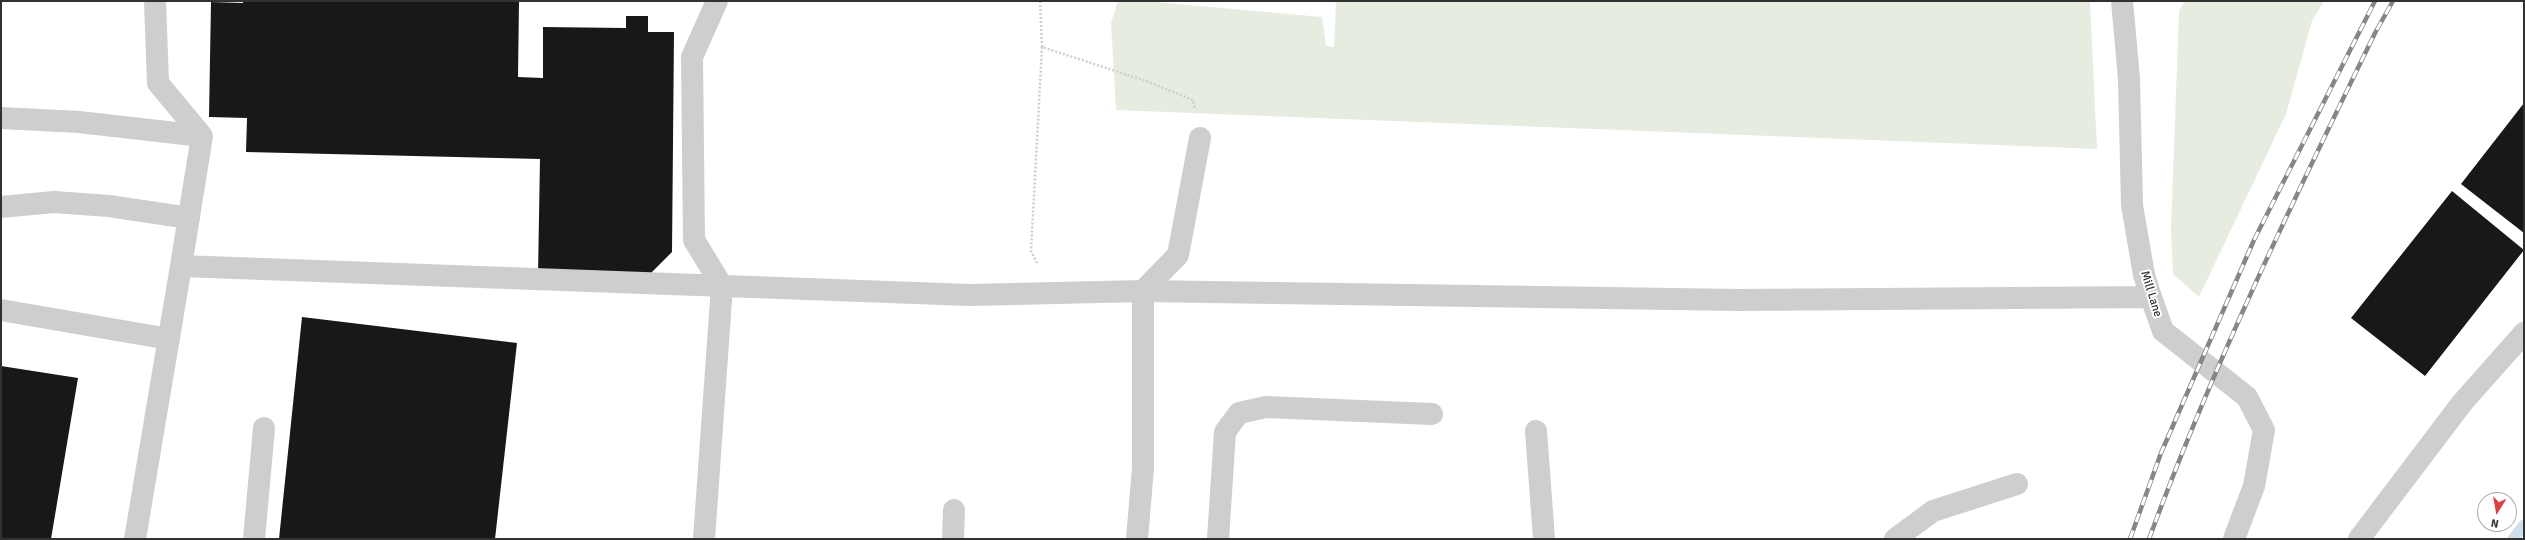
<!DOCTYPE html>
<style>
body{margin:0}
#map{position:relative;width:2525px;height:540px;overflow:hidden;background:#fff;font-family:Signika,sans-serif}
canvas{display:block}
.frame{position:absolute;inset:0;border:2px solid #313131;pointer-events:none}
.north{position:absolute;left:2477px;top:492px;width:40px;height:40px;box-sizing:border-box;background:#fff;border:1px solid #adadad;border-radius:50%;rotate:191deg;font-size:11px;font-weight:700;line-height:16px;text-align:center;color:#313131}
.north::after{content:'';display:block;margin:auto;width:14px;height:18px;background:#db4045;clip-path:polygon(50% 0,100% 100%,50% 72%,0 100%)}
</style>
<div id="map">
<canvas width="2525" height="540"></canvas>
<div class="frame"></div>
<div class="north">N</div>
</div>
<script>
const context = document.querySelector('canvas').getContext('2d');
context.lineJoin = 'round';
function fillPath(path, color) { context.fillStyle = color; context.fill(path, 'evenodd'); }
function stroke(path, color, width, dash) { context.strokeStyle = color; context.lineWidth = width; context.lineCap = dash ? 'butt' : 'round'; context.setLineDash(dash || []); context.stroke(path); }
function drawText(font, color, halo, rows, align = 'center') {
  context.font = font + ' Signika,sans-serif'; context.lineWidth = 4; context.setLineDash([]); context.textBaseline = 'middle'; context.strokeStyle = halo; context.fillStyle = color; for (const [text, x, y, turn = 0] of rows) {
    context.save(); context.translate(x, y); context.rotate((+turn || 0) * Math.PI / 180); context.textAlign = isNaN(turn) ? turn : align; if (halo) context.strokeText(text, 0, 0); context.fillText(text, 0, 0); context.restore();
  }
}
const green = new Path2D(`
 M1118,1h26l178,16 4,29 8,1 2,-46h754l7,148 -981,-39 -5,-87z
 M2185,1h139l-12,20 -26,93 -87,183 -26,-23 -2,-45 8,-218z`);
const stream = new Path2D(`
 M2513,539l11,-14`);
const building = new Path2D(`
 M243,1h276l-1,76 25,1v-51l83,1v-12h22v16h26l-2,220 -26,26 -108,-3 2,-116 -294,-7 1,-34 -38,-1 2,-115 32,1z
 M2524,103v130l-63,-49z
 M2452,191l72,59 -99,126 -74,-58z
 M302,317l215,26 -22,196h-216z
 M1,366l77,12 -27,161h-50z`);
const path = new Path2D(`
 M1040,1l2,46 104,34 47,19 2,9
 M1037,263l-6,-12 11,-204`);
const minor = new Path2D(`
 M155,1l3,82 44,53 -21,130
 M2122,1l7,78 3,126 12,70 7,22 12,34 84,66 17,33 -10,56 -20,53
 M1,118l78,4 123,14
 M1,207l53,-5 55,4 80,12
 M1,310l168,29
 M1536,431l8,108
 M135,539l46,-273 789,29 173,-4 596,9 412,-3
 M254,539l10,-111
 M704,539l18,-253 -28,-46 -2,-183 25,-56
 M953,539l1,-29
 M1137,539l6,-71v-177l35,-36 22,-117
 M1218,539l7,-107 14,-19 27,-6 166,7
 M1895,539l38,-28 84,-27
 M2359,539l103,-136 62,-70`);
const rail = new Path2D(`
 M2130,539l31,-86 93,-213 121,-239
 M2149,539c64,-174 145,-340 226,-506l18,-32`);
const streetNames = [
 ["Mill Lane",2151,294,73]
];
fillPath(green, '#e6ede0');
stroke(stream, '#cedeeb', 11);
fillPath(building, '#181818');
stroke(path, '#cecece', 2.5, [2, 2]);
stroke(minor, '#cecece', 22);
stroke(rail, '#868686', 4.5);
stroke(rail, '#fff', 3, [9]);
drawText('12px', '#313131', '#fff', streetNames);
</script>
